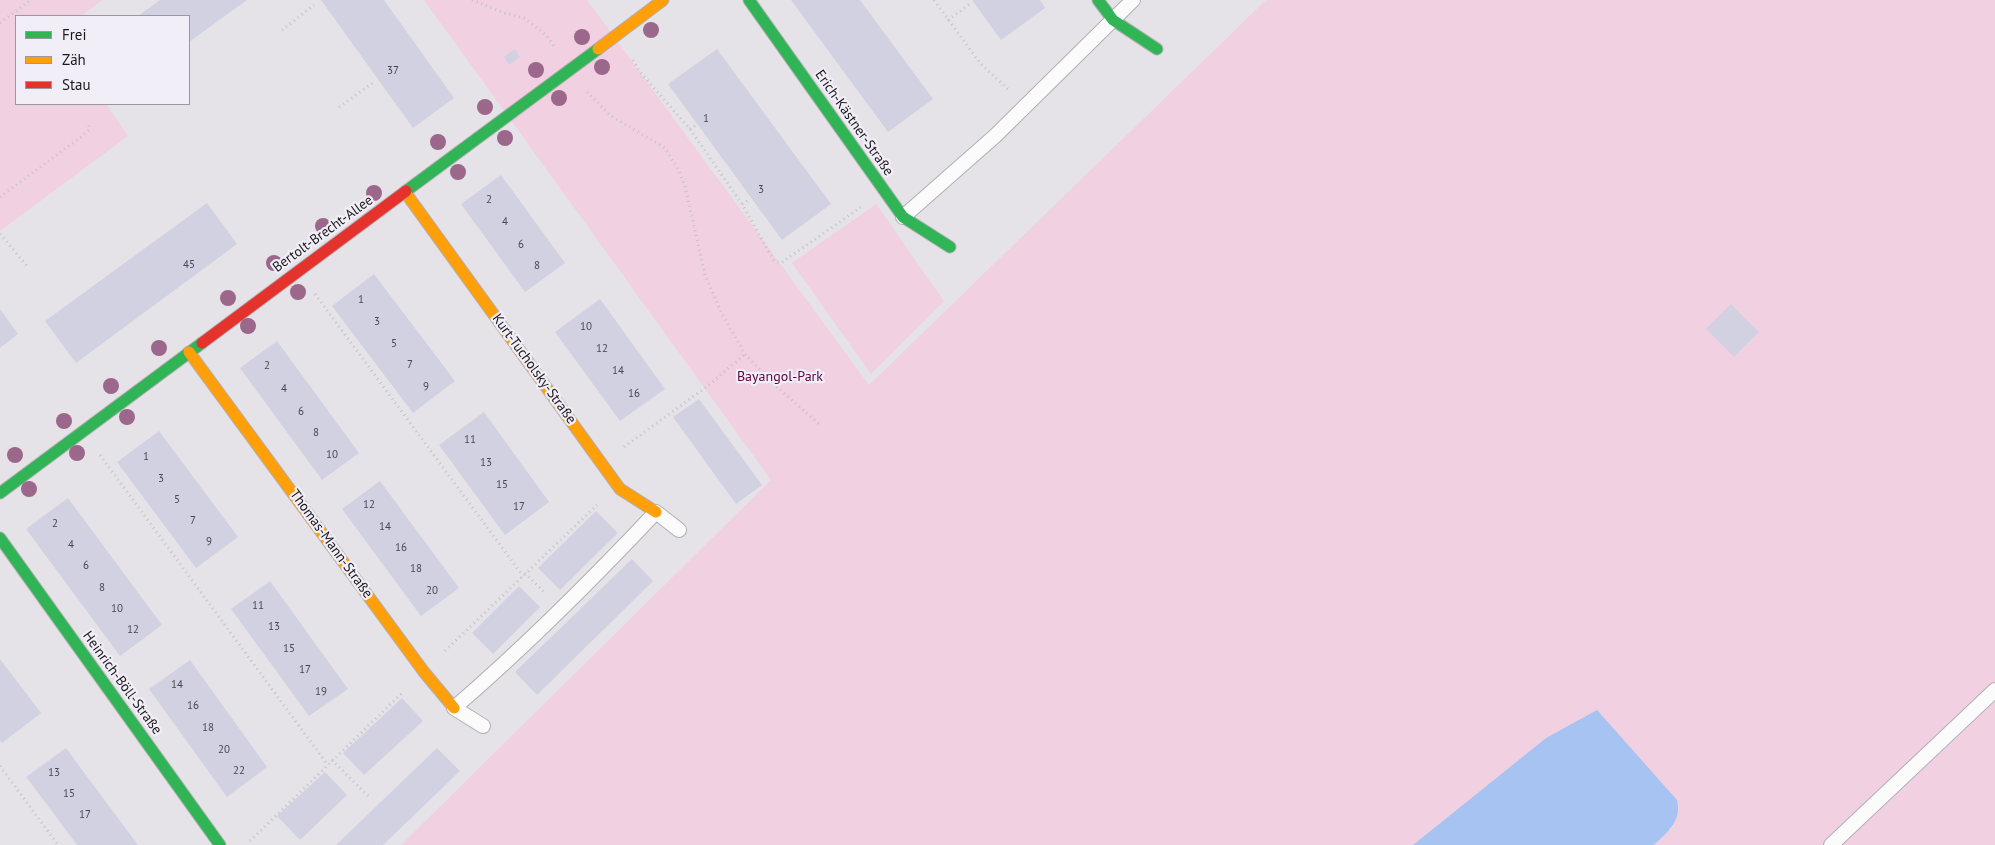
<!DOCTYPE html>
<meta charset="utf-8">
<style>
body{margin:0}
#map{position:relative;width:1995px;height:845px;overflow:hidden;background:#e5e3e8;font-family:"PT Sans",sans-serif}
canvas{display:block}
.legend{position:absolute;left:15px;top:15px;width:175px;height:90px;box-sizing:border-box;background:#f2eef7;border:1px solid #9c989f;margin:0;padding:6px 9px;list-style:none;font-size:15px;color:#1a181c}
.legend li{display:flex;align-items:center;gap:10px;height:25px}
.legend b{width:25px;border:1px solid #9c989f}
</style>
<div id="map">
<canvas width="1995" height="845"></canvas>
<ul class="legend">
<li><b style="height:6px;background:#30b455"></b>Frei</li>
<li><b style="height:6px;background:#ff9f0a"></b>Zäh</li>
<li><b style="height:6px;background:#e5322d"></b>Stau</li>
</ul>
</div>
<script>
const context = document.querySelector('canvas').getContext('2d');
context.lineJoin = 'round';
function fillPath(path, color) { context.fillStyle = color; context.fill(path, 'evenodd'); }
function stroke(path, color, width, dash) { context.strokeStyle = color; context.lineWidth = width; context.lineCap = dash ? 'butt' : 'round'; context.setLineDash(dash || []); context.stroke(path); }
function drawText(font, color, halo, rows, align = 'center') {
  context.font = font + ' "PT Sans",sans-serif'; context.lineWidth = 4.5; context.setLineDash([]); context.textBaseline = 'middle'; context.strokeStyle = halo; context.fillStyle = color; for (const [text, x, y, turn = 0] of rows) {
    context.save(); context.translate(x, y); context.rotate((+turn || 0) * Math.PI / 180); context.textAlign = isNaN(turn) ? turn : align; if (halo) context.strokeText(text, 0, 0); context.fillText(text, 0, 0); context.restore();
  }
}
const green = new Path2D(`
 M0,0h102l-21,16h-65v88h90l22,32 -128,95z
 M424,0h163l282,385 397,-385h729v845h-341l20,-19 -128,-88 -133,107h-1012l370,-365z
 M876,204l68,97 -73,73 -79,-111z`);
const water = new Path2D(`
 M1597,710l80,90c5,21 -9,32 -23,45h-241l133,-107z`);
const building = new Path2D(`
 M160,0h87l-58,42v-26h-51z
 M321,0h63l70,98 -41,30z
 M791,0h69l73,99 -45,33z
 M972,0h68l5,8 -44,32z
 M515,49l5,8 -11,8 -5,-8z
 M717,49l114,155 -49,36 -114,-156z
 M501,175l64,88 -40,29 -64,-88z
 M207,203l30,41 -161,119 -31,-42z
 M374,274l81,107 -42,32 -81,-107z
 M600,299l65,90 -45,32 -65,-89z
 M1731,304l28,28 -25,25 -28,-28z
 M0,309l18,25 -18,14z
 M277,341l82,112 -37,27 -82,-112z
 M699,399l63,86 -26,19 -63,-87z
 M484,412l65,90 -44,33 -66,-90z
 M159,431l79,106 -42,31 -79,-106z
 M380,481l79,107 -38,28 -79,-107z
 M68,498l94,127 -42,31 -94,-127z
 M596,511l22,22 -58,57 -22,-22z
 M632,559l21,22 -116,114 -22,-23z
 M270,581l78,108 -39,27 -78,-107z
 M519,586l21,21 -47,47 -21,-21z
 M0,659l41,54 -39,30 -2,-2z
 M190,660l77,107 -40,30 -78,-108z
 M402,698l21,23 -59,54 -21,-22z
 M66,748l31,42 41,55h-61l-35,-47 -16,-21z
 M437,748l23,23 -77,74h-47z
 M325,772l22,23 -47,45 -23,-24z`);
const path = new Path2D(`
 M472,0l32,13 20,5 21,16 9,12
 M934,0l46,63 30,28
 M948,20l22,-16
 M0,23l31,-23
 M282,30l32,-25
 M633,60l7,12 50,57 52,75 32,57 7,2 80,-56
 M587,92l24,24 54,32 12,19 8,19 20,89 17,39 23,40 31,32 44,39
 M339,107l35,-25
 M690,129l6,-4
 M0,197l81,-60 8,-7v-7
 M742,204l7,-4
 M0,234l27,32
 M315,294l208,282
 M624,447l85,-62 36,-31
 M100,455l227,309
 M525,573l21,21
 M445,651l152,-146
 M332,760l36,36
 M0,766l58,79
 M250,841l153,-149`);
const lane = new Path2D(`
 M903,217l92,-81 138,-136
 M483,726l-29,-18c71,-61 138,-128 202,-196l23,18
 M1831,845l164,-155`);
const fast = new Path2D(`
 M749,0l154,217 47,30
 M1098,0l15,20 44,29
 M406,191l192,-142
 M0,493l202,-150
 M0,538l220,307`);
const slow = new Path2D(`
 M598,49l65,-49
 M405,192l215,297 36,23
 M189,352l235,320 30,36`);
const jam = new Path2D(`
 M202,343l204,-152`);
const trees = [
 [651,30],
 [582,37],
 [602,67],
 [536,70],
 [559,98],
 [485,107],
 [505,138],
 [438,142],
 [458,172],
 [374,193],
 [323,226],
 [274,263],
 [298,292],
 [228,298],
 [248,326],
 [159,348],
 [111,386],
 [127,417],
 [64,421],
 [77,453],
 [15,455],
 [29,489]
];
const numberNames = [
 ["37",393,71],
 ["1",706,119],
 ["3",761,190],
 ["2",489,200],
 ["4",505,222],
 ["6",521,245],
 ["45",189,265],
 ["8",537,266],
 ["1",361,300],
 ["3",377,322],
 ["10",586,327],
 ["5",394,344],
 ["12",602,349],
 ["7",410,365],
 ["2",267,366],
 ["14",618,371],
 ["9",426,387],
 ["4",284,389],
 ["16",634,394],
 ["6",301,412],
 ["8",316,433],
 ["11",470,440],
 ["10",332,455],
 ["1",146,457],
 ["13",486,463],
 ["3",161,479],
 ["15",502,485],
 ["5",177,500],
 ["12",369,505],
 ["17",519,507],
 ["7",193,521],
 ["2",55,524],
 ["14",385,527],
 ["9",209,542],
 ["4",71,545],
 ["16",401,548],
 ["6",86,566],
 ["18",416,569],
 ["8",102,588],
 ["20",432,591],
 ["11",258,606],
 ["10",117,609],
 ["13",274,627],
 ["12",133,630],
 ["15",289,649],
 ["17",305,670],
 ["14",177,685],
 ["19",321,692],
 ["16",193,706],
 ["18",208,728],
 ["20",224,750],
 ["22",239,771],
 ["13",54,773],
 ["15",69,794],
 ["17",85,815]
];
const streetNames = [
 ["Erich-Kästner-Straße",854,123,55],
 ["Bertolt-Brecht-Allee",323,234,-36],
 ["Kurt-Tucholsky-Straße",534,369,54],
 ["Thomas-Mann-Straße",331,544,54],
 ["Heinrich-Böll-Straße",122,683,54]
];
const parkNames = [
 ["Bayangol-Park",780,377]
];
fillPath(green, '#f1d0e1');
fillPath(water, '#a7c3f1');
fillPath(building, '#d1d1e1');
stroke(lane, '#b1afb3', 16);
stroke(fast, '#b1afb3', 13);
stroke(slow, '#b1afb3', 13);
stroke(jam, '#b1afb3', 13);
stroke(path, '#c2c2c3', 3, [1, 4]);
stroke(lane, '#fbfbfc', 14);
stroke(fast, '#30b455', 11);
stroke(slow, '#ff9f0a', 11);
stroke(jam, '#e5322d', 11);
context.fillStyle = '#9b678a';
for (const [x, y] of trees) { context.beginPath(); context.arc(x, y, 8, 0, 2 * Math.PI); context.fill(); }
drawText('11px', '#49474e', null, numberNames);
drawText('14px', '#1a181c', '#f2eef7', streetNames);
drawText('14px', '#5e023d', '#f2eef7', parkNames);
</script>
